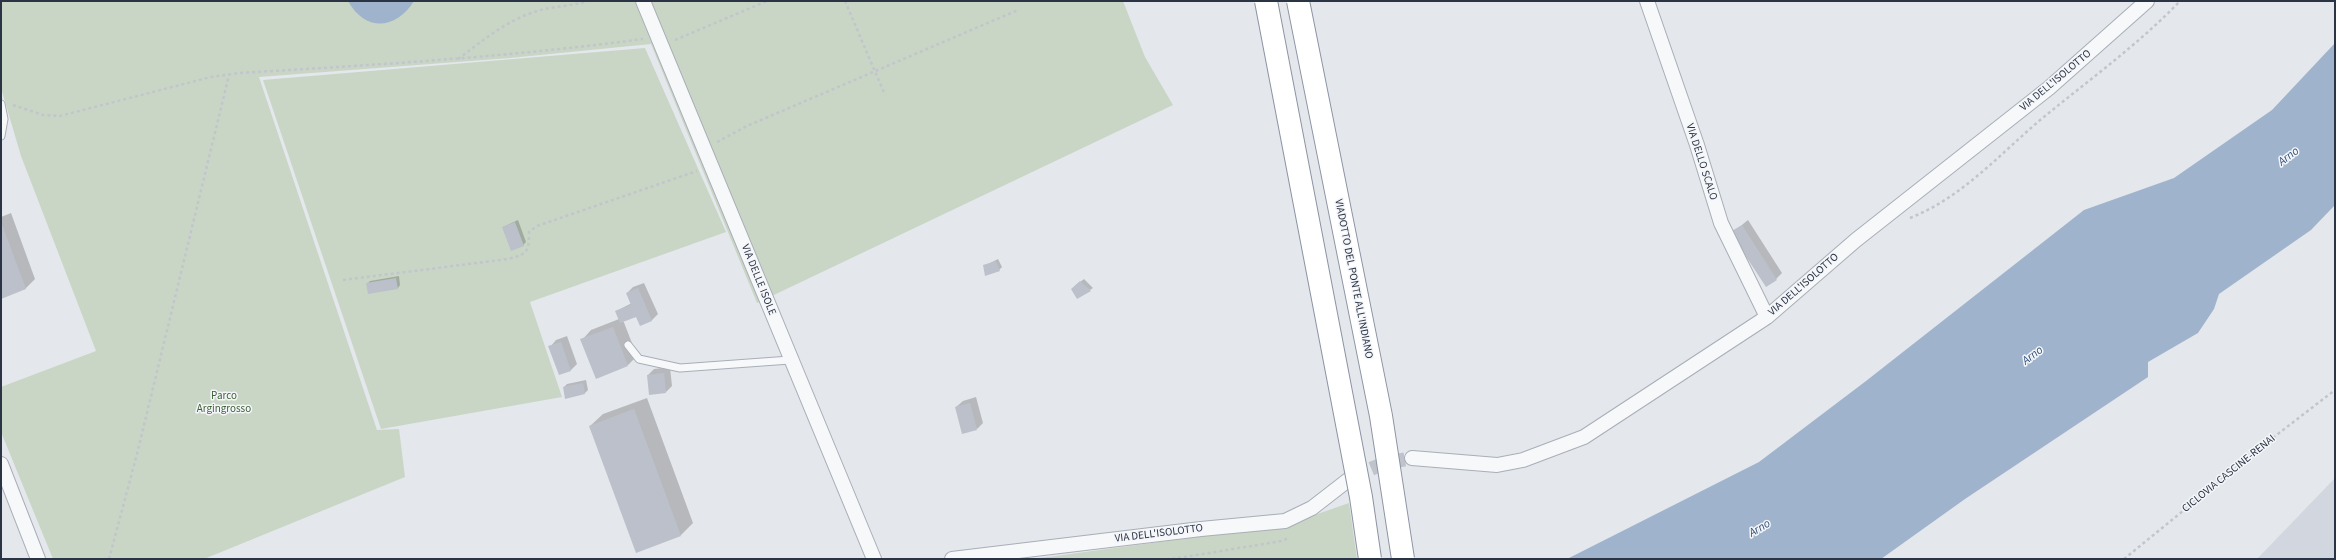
<!DOCTYPE html>
<style>
body{margin:0}
#map{position:relative;width:2336px;height:560px;overflow:hidden;background:#e4e7ec;font-family:"Source Sans 3",sans-serif}
canvas{display:block}
.frame{position:absolute;inset:0;border:2px solid #2b3445;pointer-events:none}
</style>
<div id="map">
<canvas width="2336" height="560"></canvas>
<div class="frame"></div>
</div>
<script>
const context = document.querySelector('canvas').getContext('2d');
context.lineJoin = 'round';
function fillPath(path, color) { context.fillStyle = color; context.fill(path, 'evenodd'); }
function stroke(path, color, width, dash) { context.strokeStyle = color; context.lineWidth = width; context.lineCap = dash ? 'butt' : 'round'; context.setLineDash(dash || []); context.stroke(path); }
function drawText(font, color, halo, rows, align = 'center') {
  context.font = font + ' "Source Sans 3",sans-serif'; context.lineWidth = 3; context.setLineDash([]); context.textBaseline = 'middle'; context.strokeStyle = halo; context.fillStyle = color; for (const [text, x, y, turn = 0] of rows) {
    context.save(); context.translate(x, y); context.rotate((+turn || 0) * Math.PI / 180); context.textAlign = isNaN(turn) ? turn : align; if (halo) context.strokeText(text, 0, 0); context.fillText(text, 0, 0); context.restore();
  }
}
const built = new Path2D(`
 M2335,478v81h-78z`);
const green = new Path2D(`
 M1,1h1122l22,56 28,48 -416,198 -106,-259 -141,14 -251,19 118,353 22,-1 6,48 -201,82h-151l-52,-127v-45l95,-36 -75,-195 -20,-68z
 M645,48l81,184 -196,70 32,95 -181,32 -118,-349z
 M1349,503l8,56h-324l253,-34z`);
const water = new Path2D(`
 M348,1h66c-18,29 -49,31 -66,0z
 M2335,43v162l-24,25 -92,64 -5,15 -16,24 -50,29v15l-183,122 -84,60h-314l192,-97 107,-81 218,-171 90,-32 98,-68z`);
const shadow = new Path2D(`
 M11,213l24,66 -9,9 -25,10v-81z
 M518,220l8,22 -3,3 -20,-18z
 M1748,220l34,53 -6,6 -44,-46z
 M998,259l4,8 -3,3 -15,-4z
 M399,276l1,9 -2,3 -31,-4 3,-3z
 M1084,279l9,9 -3,2 -15,-4z
 M644,283l14,31 -7,7 -15,-6 -13,5 14,36 -9,9 -32,12 -14,-37 9,-10 28,-11 -3,-8 16,-8 -5,-10 6,-6z
 M567,336l10,28 -6,6 -11,4 -10,-27 6,-7z
 M670,367l2,19 -6,6 -18,-17 6,-6z
 M586,380l2,10 -3,3 -21,-6 3,-3z
 M976,397l7,26 -6,6 -21,-22 7,-6z
 M647,398l46,125 -12,12 -44,16 -47,-125 13,-12z`);
const building = new Path2D(`
 M1,222l25,67 -25,10z
 M515,222l9,24 -13,5 -9,-24z
 M1742,225l35,55 -11,7 -36,-55z
 M996,261l4,10 -15,5 -2,-11z
 M396,278l2,11 -30,5 -2,-11z
 M1080,281l11,10 -14,8 -6,-10z
 M638,288l14,33 -12,5 -4,-9 -16,6 -5,-12 16,-6 -5,-12z
 M613,327l15,39 -32,13 -16,-40z
 M561,342l10,29 -12,4 -11,-29z
 M664,373l2,20 -17,2 -2,-20z
 M583,383l2,11 -20,5 -2,-12z
 M970,403l7,27 -15,4 -7,-27z
 M634,409l47,127 -45,17 -47,-127z`);
const minorTunnel = new Path2D(`
 M1352,477l33,-14 27,-5`);
const path = new Path2D(`
 M845,1l40,94
 M675,40l92,-39
 M458,59c23,-17 45,-36 73,-46 18,-7 38,-6 57,-12
 M13,105l30,10 17,1 151,-39 28,-4c135,-8 270,-16 404,-34
 M717,142l30,-16 271,-116
 M1910,218c51,-20 88,-62 129,-97 47,-39 98,-75 141,-120
 M343,280l165,-21c19,-5 21,-6 21,-27l8,-6 160,-55
 M109,559l28,-105 92,-379
 M1172,559l110,-18 6,-3
 M2124,559l146,-119 65,-50`);
const service = new Path2D(`
 M1,104l3,15 -3,17
 M628,345l11,14 41,9 110,-8`);
const minor = new Path2D(`
 M643,1l231,558
 M1647,1l50,144 24,78 46,94
 M1412,458l85,7 26,-5 61,-23 183,-120 89,-77 193,-152 98,-87
 M1,464l37,95
 M952,559l249,-30 84,-8 27,-13 40,-31`);
const trunkBridge = new Path2D(`
 M1266,1l95,496 9,62
 M1298,1l83,415 22,143`);
const streetNames = [
 ["VIA DELL'ISOLOTTO",2056,81,-40],
 ["VIA DELLO SCALO",1701,162,72],
 ["VIADOTTO DEL PONTE ALL'INDIANO",1353,279,79],
 ["VIA DELLE ISOLE",758,280,68],
 ["VIA DELL'ISOLOTTO",1804,285,-41],
 ["CICLOVIA CASCINE-RENAI",2229,474,-39],
 ["VIA DELL'ISOLOTTO",1159,534,-7]
];
const parkNames = [
 ["Parco",224,397],
 ["Argingrosso",224,410]
];
const waterNames = [
 ["Arno",2289,157,-38],
 ["Arno",2033,356,-38],
 ["Arno",1760,529,-31]
];
fillPath(built, '#d2d6de');
fillPath(green, '#c9d6c5');
fillPath(water, '#9fb4cc');
fillPath(shadow, '#0003');
fillPath(building, '#bbc0ca');
stroke(minorTunnel, '#bfc3cb', 14, [14, 7]);
stroke(service, '#a9aeb7', 9);
stroke(minor, '#a9aeb7', 16);
stroke(path, '#c2c5cb', 2.5, [3, 3]);
stroke(service, '#f7f8fa', 7);
stroke(minor, '#f7f8fa', 14);
stroke(trunkBridge, '#8b94a3', 24, []);
stroke(trunkBridge, '#fff', 22);
drawText('11px', '#2b3445', '#f4f6f9', streetNames);
drawText('11px', '#3f6138', '#f4f6f9', parkNames);
drawText('italic 12px', '#34527a', '#f4f6f9', waterNames);
</script>
